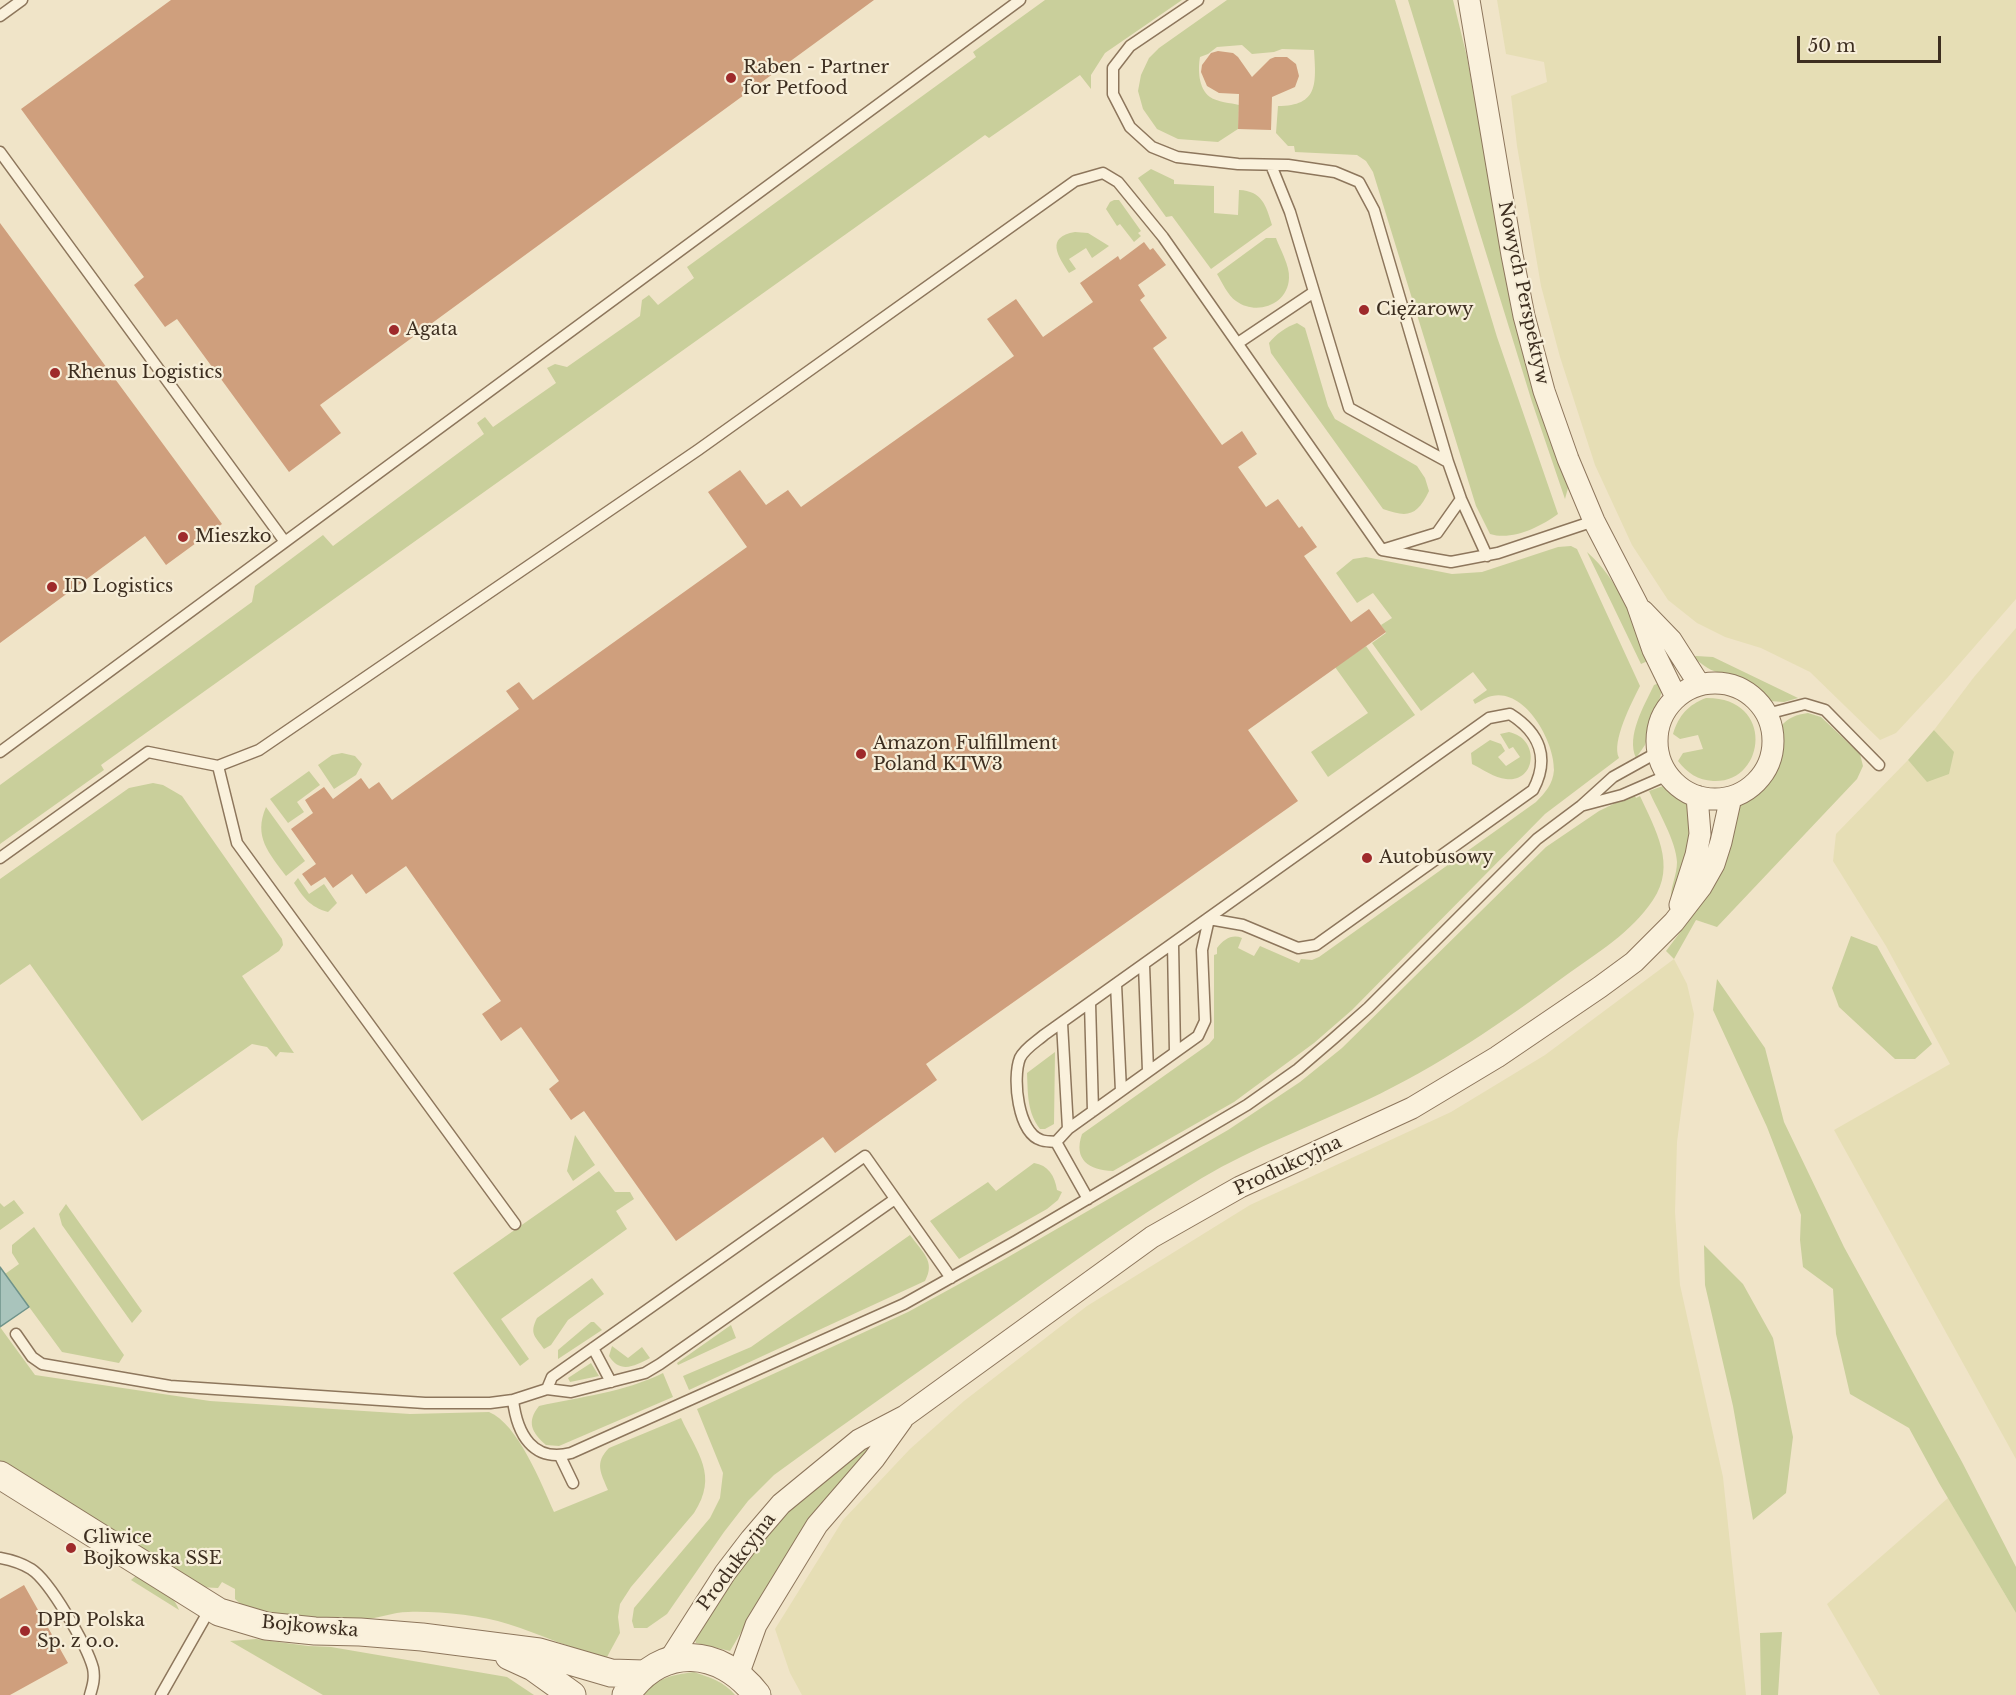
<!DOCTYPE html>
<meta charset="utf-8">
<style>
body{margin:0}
#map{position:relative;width:2016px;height:1695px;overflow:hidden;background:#f0e4c8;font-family:"Libre Baskerville",serif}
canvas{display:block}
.scale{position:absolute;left:1797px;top:36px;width:144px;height:27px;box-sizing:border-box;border:3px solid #3d2e20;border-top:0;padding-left:8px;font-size:18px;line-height:21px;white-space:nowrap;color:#3d2e20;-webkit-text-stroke:4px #f7eed8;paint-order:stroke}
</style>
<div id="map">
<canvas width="2016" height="1695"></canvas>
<div class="scale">50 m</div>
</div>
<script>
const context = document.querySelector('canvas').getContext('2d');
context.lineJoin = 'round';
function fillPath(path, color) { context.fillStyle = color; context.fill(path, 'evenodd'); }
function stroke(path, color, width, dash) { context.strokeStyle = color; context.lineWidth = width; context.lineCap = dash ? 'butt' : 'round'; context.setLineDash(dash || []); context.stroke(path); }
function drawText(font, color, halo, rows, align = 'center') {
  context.font = font + ' "Libre Baskerville",serif'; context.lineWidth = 4.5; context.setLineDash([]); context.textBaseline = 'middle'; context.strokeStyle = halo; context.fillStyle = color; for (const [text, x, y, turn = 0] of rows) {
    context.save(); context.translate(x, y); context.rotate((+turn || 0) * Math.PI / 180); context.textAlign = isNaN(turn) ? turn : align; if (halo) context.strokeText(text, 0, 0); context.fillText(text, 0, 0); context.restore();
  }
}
const farmland = new Path2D(`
 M1497,0h519v599l-68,78 -52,56 -16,7 -70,-68 -49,-24 -36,-11 -28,-14 -29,-23 -36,-55 -37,-80 -35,-108 -19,-71 -24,-140 -6,-50 36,-14 -3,-20 -38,-8z
 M2016,628v831l-182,-329 116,-66 -64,-118 -53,-85 3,-27 72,-74 19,21 26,-29 -19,-22 40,-53z
 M1674,959l13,25 7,30 -17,128 -2,70 5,73 43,192 23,218h-944l-12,-22 -15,-44 68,-109 67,-71 54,-48 123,-95 163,-101 201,-93 94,-57z
 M1948,1498l68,115v82h-136l-53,-91z`);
const green = new Path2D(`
 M1045,0h137l-77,53 -14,22v14l-11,-14 -91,63 -4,-3 -884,630 3,5 -104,74v-59l252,-183 3,-16 68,-51 10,11 151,-112 -7,-11 8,-6 8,10 63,-44 -9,-15 8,-4 12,3 73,-51 2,-16 7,-5 9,10 36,-27 -7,-11 289,-210 -3,-5z
 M1227,0h168l102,337 61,177c-18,13 -46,27 -68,20l-14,-28 -103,-334 -7,-11 -9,-6 -62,-3 -1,-6h-6l-12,-13 2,-27c41,0 38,-23 36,-56l-32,-1 -8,3 -22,2 -10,-9 -25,2 -9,7 -8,3c-2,12 -2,31 10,40 7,5 21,6 29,8l-1,24 -20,13 -40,-3 -21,-10 -14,-20 -5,-18 3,-16 8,-17 10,-10z
 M1408,0h45l14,57 41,228 61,199 -4,15 -33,-97z
 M1151,169l23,11v4l40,2v27l24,2 1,-25c23,1 27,15 33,35l-61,44 -39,-53 -6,1 -28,-39z
 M1114,200h5l22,31 -3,2 3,3 -7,6 -14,-18 -3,2 -11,-17 4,-7z
 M1075,232l13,1 21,13 -17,12 -6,-10 -17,11 7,10 -7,4c-11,-17 -24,-36 6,-41z
 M1266,238h10c4,11 14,28 13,40 -1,27 -33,38 -53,23 -8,-5 -14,-19 -19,-27z
 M1297,323l8,5 23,78 7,13 82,47 8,12 4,13c-12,25 -21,27 -46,18l-112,-156 -2,-10c7,-9 17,-16 28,-20z
 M1571,546l6,3 63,137c-8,16 -29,56 -21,72l-74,56 -193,196 -38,33 -80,59 -121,69c-24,-1 -40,-11 -31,-37l127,-90 5,-6v-83l3,-1v-6c7,-9 15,-14 25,-10l-4,10 16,8 6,-10 39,17 2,-4 11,1 7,-3 217,-155c9,-9 17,-18 18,-32 1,-28 -29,-82 -62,-74 -6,1 -11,5 -17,8l-2,-4 14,-10 -14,-18 -52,39 -49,-68 14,-10 -5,-8 11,-7 -19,-25 -16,10 -21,-30 17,-14 13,-2 86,17 30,-2 76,-25z
 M1587,552c32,28 46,69 65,107l-11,5z
 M1366,646l49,69 -87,62 -17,-25 57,-39 -33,-46z
 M1696,656l17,1 85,41 -14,4 -15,-1c-18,-24 -25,-22 -52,-29 -8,-2 -17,-9 -24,-15z
 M1662,682v9l-17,54 -9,13c-10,-22 8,-52 18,-73z
 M1706,698c70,-1 60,86 7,83 -15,-1 -26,-8 -35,-20l5,-8 20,-4 -5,-14 -18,4 -7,-5c6,-19 15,-29 33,-36z
 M1808,713l13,4 39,37 3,12 -6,13 -140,148 -21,-7 -22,39 -8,-8 34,-45 29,-60 9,-43 5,-9 10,-5 14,-14 10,-20 4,-15v-14c8,-9 15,-11 27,-13z
 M1934,730l20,22 -5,22 -22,8 -19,-22z
 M1509,732c32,7 27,51 -3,47 -11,-1 -24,-10 -34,-15l-1,-11 19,-13 11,4 4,7 -7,6 8,9 14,-9 -7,-10 -4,2 -9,-15z
 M342,753l13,3 7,8 -6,11 -22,14 -16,-24 14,-10z
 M309,771l11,14 -23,17 7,10 -16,11 -18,-24z
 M153,783l10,2 19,11 100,143 1,6 -4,6 -37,25 52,77 -14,-1 -4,5 -9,-10 -15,-3 -110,77 -112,-157 -30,21v-106l129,-91z
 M1663,786c21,6 32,25 31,47 -1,14 -17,51 -23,67 -1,-13 6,-24 6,-38 -1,-21 -19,-51 -28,-71z
 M1634,794l2,4 4,-2c15,33 37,69 13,104 -22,33 -56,53 -88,76 -62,46 -128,91 -198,124 -55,26 -113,47 -165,78 -72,43 -140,92 -209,141 -73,52 -147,103 -219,156l-26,26 -24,31 -57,82 -20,14h-13l-2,-7 2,-13 76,-90 10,-20 3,-25 -26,-64 211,-97 95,-52 225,-130 72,-48 42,-34 204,-201 53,-36z
 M266,807l39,54 -19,15c-17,-23 -33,-39 -20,-69z
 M298,878l11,16 15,-10 13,19 -9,9c-18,-5 -25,-15 -34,-29z
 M1851,936l26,10 55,98 -17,15h-20l-56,-52 -7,-19z
 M1717,979l48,69 19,74 60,125 118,215 54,105v46l-77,-130 -30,-55 -59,-34 -14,-60 -3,-45 -30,-22 -3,-27 1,-25 -34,-88 -54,-117z
 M1055,1052l-1,72 -9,5h-5c-13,-17 -12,-35 -13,-56z
 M575,1135l20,30 -22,16 -6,-10z
 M1034,1163c14,2 21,13 23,27l5,2 -4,8 -11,9 -88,50 -29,-38 58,-39 8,9z
 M599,1171l16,21h15l4,7 -18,12 11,18 -126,90 28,40 -9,7 -67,-93z
 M14,1200l10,13 -24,17v-27l4,4z
 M66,1204l76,107 -10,12 -70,-98 -3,-11z
 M34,1227l90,128 -5,8 -57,-11 -57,-78 14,-10 -7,-11v-8z
 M910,1235c12,17 26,26 15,46l-236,109 -6,-14 68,-29z
 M1704,1245l39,39 30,54 20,99 -7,56 -33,27 -20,-114 -28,-121z
 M592,1278l12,16 -36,26 -17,25 -7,4c-9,-13 -15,-15 -7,-31z
 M591,1322h3l8,8 -44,29v-9z
 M731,1325l5,13 -58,27 -1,-2z
 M0,1327l35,48 175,26 200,13 79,-2c29,12 52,71 65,100l54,-22c-7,-17 -14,-27 1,-42l72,-30c16,35 38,57 13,95l-63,74 -11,17 -2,13 2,16 -13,24c-35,-7 -66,-23 -99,-33 -29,-9 -70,-13 -100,-12 -15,0 -30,7 -45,7 -30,2 -108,2 -128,-20v-10l-13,-7 -4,6 -20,-1 -198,-121z
 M612,1346l16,12 14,-11 8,11c-15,8 -30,16 -41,-2z
 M591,1363l8,13 -29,6 -2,-4z
 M663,1373l10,24 -114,49 -13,-1c-14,-12 -20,-23 -7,-39 41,-9 86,-14 124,-33z
 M871,1444l2,3 -81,99 -62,105 -34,-8 -1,-3c29,-46 59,-95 98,-133 24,-23 52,-42 78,-63z
 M138,1574c14,10 35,18 41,36l-48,-30z
 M1782,1632l-4,63h-17l-1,-62z
 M256,1639l52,7 23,1 176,30 27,18h-211l-93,-54z
 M694,1672c15,5 31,10 41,23h-93c16,-17 29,-20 52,-23z`);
const water = new Path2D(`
 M0,1267l29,40 -29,20z`);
const building = new Path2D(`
 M171,0h703l-554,405 21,28 -52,39 -112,-153 -12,8 -31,-42 10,-8 -123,-168z
 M1218,51l15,2 5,4 14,20 18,-18 5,-2h12l9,7 3,12 -4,11 -23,10 -1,33 -33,-1 1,-35 -20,-1 -12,-7 -6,-14 1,-7 9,-12z
 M0,223l222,301 -56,41 -21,-29 -145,107z
 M1144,242l6,8 3,-2 13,17 -28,20 7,11 -5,4 27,38 -14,10 69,97 20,-14 15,23 -19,13 28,40 12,-8 21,29 3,-2 15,21 -13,9 47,66 18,-13 17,23 -138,98 50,71 -372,263 11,16 -102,73 -12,-16 -147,104 -92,-130 -13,9 -22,-31 10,-8 -38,-54 -20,14 -19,-27 19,-13 -95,-135 -40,28 -14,-20 -19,14 -8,-11 -14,9 -9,-12 14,-10 -25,-35 22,-16 -8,-13 19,-13 9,12 28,-21 8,11 10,-7 13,18 127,-91 -13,-18 13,-9 14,18 214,-153 -39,-55 32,-22 26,35 22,-15 13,17 213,-151 -27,-37 29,-20 27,38 50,-35 -13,-19 38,-27 2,4z
 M24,1585l44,78 -58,32h-10v-96z`);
const service = new Path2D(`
 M1198,0l-68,46 -17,22v26l17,33 22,20 25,10 61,7 50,1 47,7 24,10 15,28 74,252 13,37 26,57
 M0,16l22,-16
 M0,152l285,390
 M1271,165l19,47 59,196 99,54
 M1238,343l76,-51
 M1385,549l52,-16 24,-34
 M1767,714l38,-10 20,6 54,55
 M0,752l1020,-752
 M218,766l19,77 278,381
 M1584,805l38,-10 46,-20
 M0,858l148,-106 70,14 41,-16 439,-300 377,-269 28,-8 15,9 45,55 219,313 69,12 47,-9 96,-32
 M1173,944l2,108
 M1144,965l4,106
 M1116,984l5,107
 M1090,1003l3,108
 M1062,1023l6,106
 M1044,1035c-8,7 -19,13 -24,23 -8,20 -2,75 21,82 4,2 11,1 15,2l12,-13 130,-93 7,-15 -3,-71 7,-31 34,6 55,23 18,-3 217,-155c17,-32 7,-57 -23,-76l-21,4 -445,317
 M1056,1142l32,57
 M16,1334l16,23 10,7 128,22 255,17h65l23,-3 34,-11 24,3 74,-19 15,-9 235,-165
 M593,1348l18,34
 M547,1389l5,-12 313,-221 86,122
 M513,1400c4,34 20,63 58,53l333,-149 112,-63 231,-136 51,-36 35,-30 35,-31 169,-169 44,-33 32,-29 45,-25
 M560,1456l13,27
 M0,1558c11,2 21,5 31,11 19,12 56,77 62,99 2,10 0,17 -3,27
 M161,1695l50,-88`);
const minor = new Path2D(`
 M1469,0l43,255 12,61 20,75 24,68 26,62 43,83 16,46 23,47
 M1643,611l28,29 28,44
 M1657 741a58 58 0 1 1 116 0a58 58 0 1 1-116 0Z
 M1680,905l16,-50 4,-21 -3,-38
 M670,1659l55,-86 26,-34 30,-35 78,-64 46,-24 247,-179 88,-50 172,-79 85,-51 103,-70 34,-25 40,-40 27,-35 13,-23 7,-22 10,-45
 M738,1675l18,-50 61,-100 57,-66 28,-39`);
const tertiary = new Path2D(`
 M0,1475l219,137 47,14 49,5 45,1 62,5 117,15 72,21 33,1
 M509,1656l24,11 39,28
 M626,1695c36,-52 94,-48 131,0`);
const markers = [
 [731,78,6,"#9e2a2b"],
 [1364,310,6,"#9e2a2b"],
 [394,330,6,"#9e2a2b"],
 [55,373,6,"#9e2a2b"],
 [183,537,6,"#9e2a2b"],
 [52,587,6,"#9e2a2b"],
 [861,754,6,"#9e2a2b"],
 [1367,858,6,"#9e2a2b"],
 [71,1548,6,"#9e2a2b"],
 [25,1631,6,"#9e2a2b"]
];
const poiNames = [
 ["Raben - Partner",743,68],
 ["for Petfood",743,89],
 ["Ciężarowy",1376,310],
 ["Agata",406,330],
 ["Rhenus Logistics",67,373],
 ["Mieszko",195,537],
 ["ID Logistics",64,587],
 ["Amazon Fulfillment",873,744],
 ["Poland KTW3",873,765],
 ["Autobusowy",1379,858],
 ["Gliwice",83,1538],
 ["Bojkowska SSE",83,1559],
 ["DPD Polska",37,1621],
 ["Sp. z o.o.",37,1642]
];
const streetNames = [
 ["Nowych Perspektyw",1523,293,78],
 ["Produkcyjna",1288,1166,-25],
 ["Produkcyjna",737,1562,-53],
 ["Bojkowska",310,1627,5]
];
fillPath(farmland, '#e6deb5');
fillPath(green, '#c9cf9b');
fillPath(water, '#a9c4bc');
stroke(water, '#6f938a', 1.5);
fillPath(building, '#cf9f7d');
stroke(service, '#8d765c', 13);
stroke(minor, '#8d765c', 23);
stroke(tertiary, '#8d765c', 29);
stroke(service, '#faf1dc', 10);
stroke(minor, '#faf1dc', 21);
stroke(tertiary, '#faf1dc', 27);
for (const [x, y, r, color] of markers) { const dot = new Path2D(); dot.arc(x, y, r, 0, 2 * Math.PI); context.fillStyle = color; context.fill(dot); stroke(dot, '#f7eed8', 2); }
drawText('18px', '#3d2e20', '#f7eed8', poiNames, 'left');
drawText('18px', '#3d2e20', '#f7eed8', streetNames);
</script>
